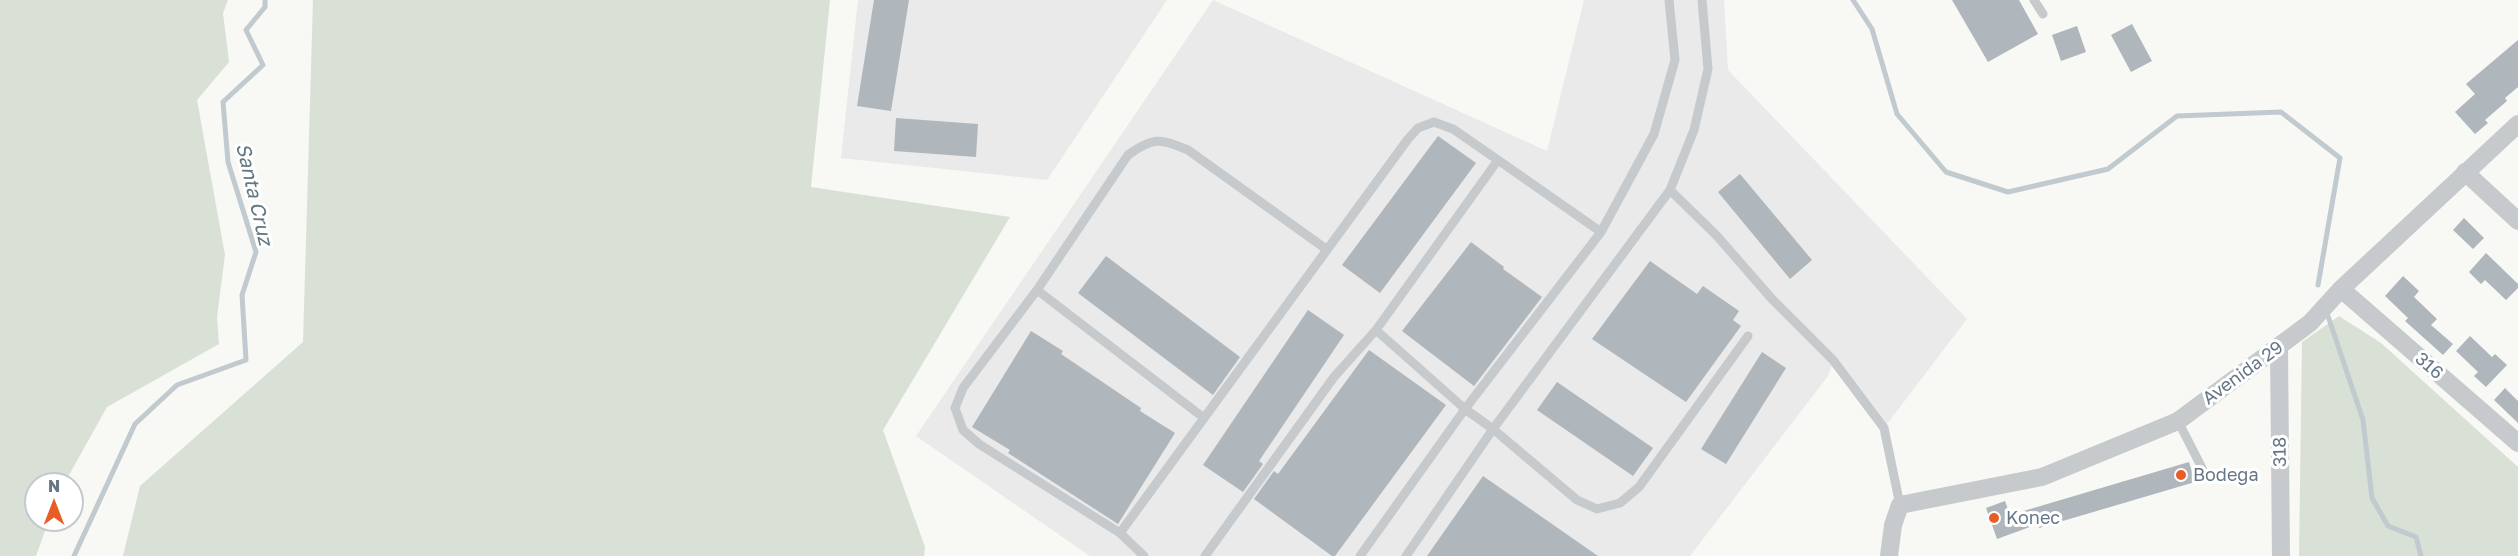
<!DOCTYPE html>
<style>
body{margin:0}
#map{position:relative;width:2518px;height:556px;overflow:hidden;background:#f8f8f5;font-family:"Golos Text",sans-serif}
canvas{display:block}
.north{position:absolute;left:24px;top:472px;width:60px;height:60px;box-sizing:border-box;background:#fff;border:2px solid #c2c9cf;border-radius:50%;rotate:0deg;font-size:16px;font-weight:700;line-height:24px;text-align:center;color:#667787}
.north::after{content:'';display:block;margin:auto;width:21px;height:27px;background:#e85c26;clip-path:polygon(50% 0,100% 100%,50% 72%,0 100%)}
</style>
<div id="map">
<canvas width="2518" height="556"></canvas>
<div class="north">N</div>
</div>
<script>
const context = document.querySelector('canvas').getContext('2d');
context.lineJoin = 'round';
function fillPath(path, color) { context.fillStyle = color; context.fill(path, 'evenodd'); }
function stroke(path, color, width, dash) { context.strokeStyle = color; context.lineWidth = width; context.lineCap = dash ? 'butt' : 'round'; context.setLineDash(dash || []); context.stroke(path); }
function drawText(font, color, halo, rows, align = 'center') {
  context.font = font + ' "Golos Text",sans-serif'; context.lineWidth = 6; context.setLineDash([]); context.textBaseline = 'middle'; context.strokeStyle = halo; context.fillStyle = color; for (const [text, x, y, turn = 0] of rows) {
    context.save(); context.translate(x, y); context.rotate((+turn || 0) * Math.PI / 180); context.textAlign = isNaN(turn) ? turn : align; if (halo) context.strokeText(text, 0, 0); context.fillText(text, 0, 0); context.restore();
  }
}
const built = new Path2D(`
 M858,0h309l-120,180 -206,-22z
 M1213,0l334,151 37,-151h140l4,70 239,249 -83,109 -51,-67 -5,15 -138,180h-600l-174,-120z`);
const green = new Path2D(`
 M0,0h228l-5,13 6,49 -32,38 28,155 -8,62 2,27 -112,63 -43,77h-28v36h13l-13,36h-36z
 M313,0h517l-19,187 199,30 -127,213 42,117 -1,9h-801l17,-70 163,-144z
 M2339,316l42,27 137,124v89h-219l3,-214z`);
const stream = new Path2D(`
 M1853,0l19,29 25,85 49,58 62,20 100,-23 69,-53 104,-4 59,46 -22,127
 M2328,316l35,104 9,78 16,28 28,11 5,19
 M74,556l61,-132 42,-39 69,-25 -4,-65 14,-43 -28,-90 -5,-60 40,-37 -17,-35 19,-23v-7`);
const building = new Path2D(`
 M874,0h35l-18,111 -34,-5z
 M1952,0h67l19,34 -50,28z
 M2132,24l20,37 -21,11 -20,-37z
 M2077,26l9,26 -25,9 -9,-26z
 M2518,40v47l-13,11 2,3 -22,19 3,3 -13,11 -20,-22 20,-18 -9,-10z
 M896,118l82,6 -2,33 -82,-6z
 M1438,136l38,27 -96,130 -38,-28z
 M1740,174l72,86 -22,19 -72,-87z
 M2464,218l20,20 -11,11 -20,-19z
 M1471,242l33,25 -1,2 39,28 -68,89 -72,-55z
 M2486,253l32,31v4l-12,12 -21,-20 -4,4 -12,-12z
 M1106,256l134,101 -27,38 -135,-102z
 M1650,261l47,33 6,-8 36,25 -6,9 8,6 -55,76 -94,-63z
 M2403,276l16,15 -5,6 23,22 -6,6 22,19 -10,11 -38,-34 3,-3 -23,-22z
 M1308,310l36,25 -85,126 4,3 -20,28 -40,-27z
 M1031,331l32,20 -2,3 80,54 -1,3 35,22 -57,91 -110,-71 2,-3 -38,-23z
 M2470,336l22,21 3,-3 12,11 -21,22 -12,-11 4,-4 -22,-21z
 M1369,350l77,55 -111,151h-3l-78,-57 20,-28 4,3z
 M1762,352l24,16 -60,96 -25,-15z
 M1557,382l96,66 -20,28 -96,-66z
 M2505,388l13,13v22l-24,-23z
 M2189,462l6,20 -156,46 -1,-4 -41,15 -11,-31 19,-7 5,14z
 M1483,476l115,80h-171z`);
const lane = new Path2D(`
 M2034,0l9,14
 M1498,160l103,72
 M1670,190l47,46 55,63 61,61 51,68 16,77
 M1037,290l167,128
 M1376,330l89,79 28,20 84,71 20,9 23,-6 19,-16 109,-151
 M2178,421l26,51
 M1120,533l288,-394 10,-11 16,-6 19,7 45,31 -122,170 -42,47 -129,179
 M1144,556l-24,-23 -141,-89 -16,-14 -8,-22 8,-20 74,-98 91,-135c25,-18 32,-17 60,-5l138,99
 M1360,556l105,-147 136,-177 53,-98 21,-74 -6,-60
 M1406,556l87,-127 177,-239 24,-60 14,-61 -6,-69`);
const street = new Path2D(`
 M2465,172l53,49
 M2341,289l177,154
 M2279,348l2,208
 M1889,556l4,-31 7,-20 142,-28 136,-56 132,-98 31,-34 177,-165`);
const markers = [
 [2181,475,6,"#e85c26"],
 [1994,518,6,"#e85c26"]
];
const streetNames = [
 ["316",2429,366,41],
 ["Avenida 29",2243,373,-36],
 ["318",2280,452,-91]
];
const poiNames = [
 ["Bodega",2193,475],
 ["Konec",2006,518]
];
const waterNames = [
 ["Santa Cruz",254,194,77]
];
fillPath(built, '#e9eae9');
fillPath(green, '#d9e0d6');
stroke(stream, '#c0cacf', 5);
fillPath(building, '#afb6bc');
stroke(lane, '#c6cacd', 9);
stroke(street, '#c6cacd', 18);
for (const [x, y, r, color] of markers) { const dot = new Path2D(); dot.arc(x, y, r, 0, 2 * Math.PI); context.fillStyle = color; context.fill(dot); stroke(dot, '#fff', 2); }
drawText('18px', '#667787', '#fff', streetNames);
drawText('18px', '#667787', '#fff', poiNames, 'left');
drawText('italic 20px', '#637883', '#fff', waterNames);
</script>
